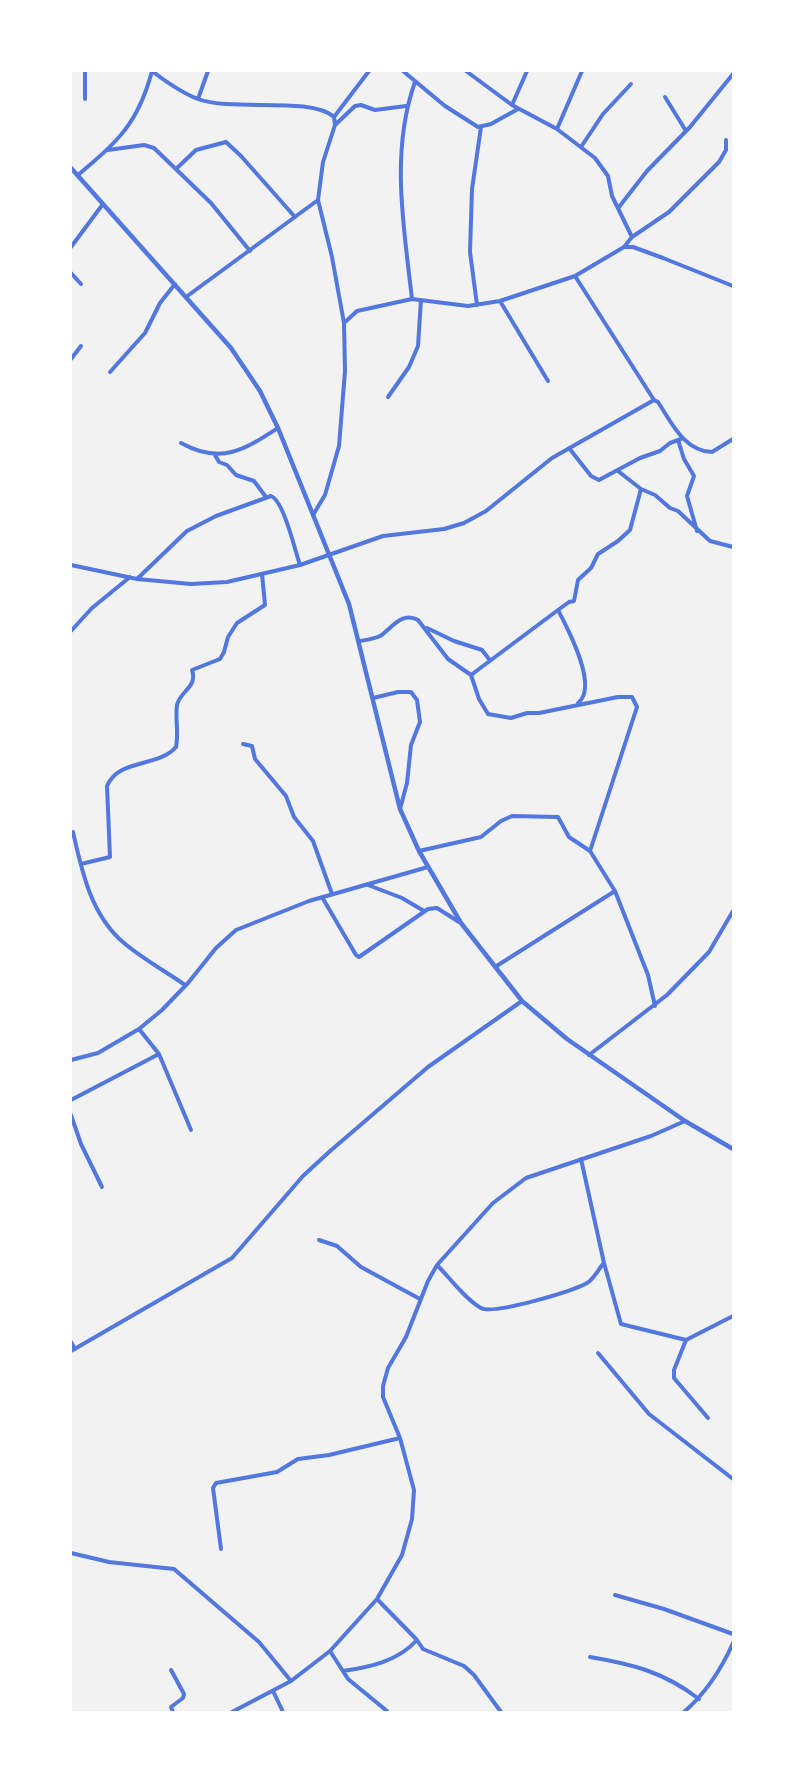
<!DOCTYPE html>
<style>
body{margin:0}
#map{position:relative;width:804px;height:1783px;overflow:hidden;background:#f2f2f2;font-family:Signika,sans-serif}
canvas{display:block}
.frame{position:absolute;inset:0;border:72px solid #fff;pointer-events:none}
</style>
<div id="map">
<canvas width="804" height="1783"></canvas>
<div class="frame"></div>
</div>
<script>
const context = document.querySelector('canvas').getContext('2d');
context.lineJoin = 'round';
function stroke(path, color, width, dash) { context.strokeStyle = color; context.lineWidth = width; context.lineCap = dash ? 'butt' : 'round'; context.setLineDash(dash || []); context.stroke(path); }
const minor = new Path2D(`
 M85,71v28
 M403,71l42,35 33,21 13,-3 27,-15
 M466,71l46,34 45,24 38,29 13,18 4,20 20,41
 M665,97l21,34
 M198,99l10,-28
 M512,105l15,-34
 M334,117l35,-46
 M335,125l20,-19 6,-1 14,5 31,-4
 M557,129l25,-58
 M581,147l22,-33 28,-30
 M108,150l36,-5 10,3 57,55 39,48
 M176,169l20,-19 30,-8 15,14 54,61
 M78,175c40,-34 60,-51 74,-104 13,10 30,22 46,28 35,13 112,-3 136,18l1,8 -12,37 -5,38 14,57 12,66 1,48 -6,75 -14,49 -12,20
 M619,207l28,-36 43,-44 43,-53
 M71,247l32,-43
 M624,247l8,-10 37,-25 50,-50 7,-12v-10
 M71,273l10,11
 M575,276l79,124
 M186,297l132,-97
 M412,299c-8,-71 -22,-147 3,-217
 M500,301l48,80
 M477,305l-7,-53 2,-63 9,-62
 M344,323l13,-12 55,-12 56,7 32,-5 75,-25 49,-29h9l30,11 70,28
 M71,359l10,-13
 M110,372l35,-39 15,-30 15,-19
 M388,397l21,-30 9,-21 3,-46
 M678,440l6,19 10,17 -7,20 10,35
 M181,443c40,22 63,7 97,-15
 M569,448l22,28 8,4 41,-22 20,-7 10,-8 11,-4
 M215,455l4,7 8,3 9,10 18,6 12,16
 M618,471l23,18 14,6 15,13 8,3 32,30 23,6
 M71,565l66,14 54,5 36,-2 73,-17 83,-29 61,-7 20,-6 22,-12 66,-53 102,-58 4,2c13,20 26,49 54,50l21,-13
 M137,579l50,-48 29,-15 55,-20c13,5 24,55 29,69
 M558,610c10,19 41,77 20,93
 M427,628l27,13 28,9 7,9
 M71,631l21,-23 38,-31
 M360,641c6,-1 14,-2 20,-5 12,-8 22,-25 38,-16l30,39 23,16 8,24 9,15 23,4 16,-5h12l79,-16h14l5,10 -47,144
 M471,675l87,-65 11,-8 5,-1 4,-21 13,-12 7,-14 20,-13 12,-11 11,-41
 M373,698l25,-6h13l6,8 3,22 -9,23 -4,38 -7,26
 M243,744l9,2 3,13 31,37 8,21 19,24 19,53
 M73,832c9,40 18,83 51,111 19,16 41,28 61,42
 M419,851l62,-14 20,-16 11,-5 46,1 11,20 21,14 25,40 33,84 7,31
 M81,864l29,-7 -3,-71c12,-28 51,-18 69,-39 3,-14 -1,-28 1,-42 3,-14 21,-18 15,-35l28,-11 4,-7 4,-15 9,-14 28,-18 -3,-31
 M368,885l34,13 22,13
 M322,897l34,58 3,2 69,-48 9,-1 22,14
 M495,967l120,-76
 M139,1029l20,25 32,76
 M589,1055l78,-60 42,-43 24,-41
 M71,1060l27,-7 41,-24 23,-19 26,-27 28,-35 20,-18 73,-29 119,-34
 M71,1100l88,-46
 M71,1115l10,29 21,43
 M581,1159l23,104 17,61 65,16 47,-24
 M319,1240l18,6 24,21 59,32
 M437,1265c13,13 28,34 44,43 13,7 92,-17 106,-25 7,-4 12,-15 17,-20
 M686,1340l-12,30v8l34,40
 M71,1342l4,7
 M71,1351l161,-93 71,-82 26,-24 99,-85 94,-66
 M598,1353l51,61 84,65
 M221,1549l-8,-61 3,-5 61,-11 21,-13 31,-4 71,-17
 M71,1553l38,9 65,7 85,73 32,39
 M615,1595l49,14 69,25
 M377,1599l40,41 6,9 41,17 10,9 27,37
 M330,1651l18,28 39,32
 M590,1657c42,7 74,15 109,42
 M171,1670l13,24 -1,4 -12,9 2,5
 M343,1671c28,-4 55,-10 74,-31
 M273,1691l10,21
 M232,1712l59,-31 39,-30 47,-52 25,-44 10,-36 2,-29 -14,-52 -17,-41v-11l5,-18 18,-31 22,-56 9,-16 56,-62 33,-25 125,-42 34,-15
 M684,1712c23,-20 37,-42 49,-69`);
const tertiary = new Path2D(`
 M71,168l160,180 29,43 18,37 71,176 51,205 19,42 42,72 61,78 45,38 118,82 48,28`);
stroke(minor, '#5277de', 4);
stroke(tertiary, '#5277de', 4.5);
</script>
